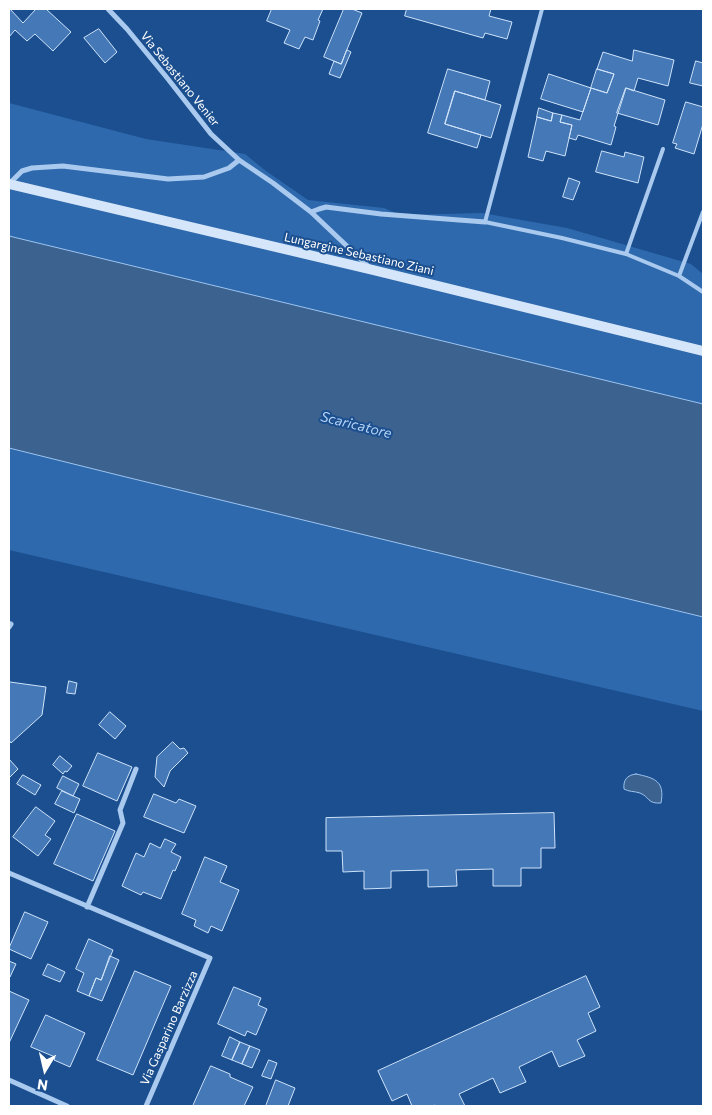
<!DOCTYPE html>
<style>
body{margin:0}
#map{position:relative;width:712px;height:1115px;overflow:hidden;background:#1b4f8f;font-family:Commissioner,sans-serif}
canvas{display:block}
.frame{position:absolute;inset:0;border:10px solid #fff;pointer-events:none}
.north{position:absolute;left:20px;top:1045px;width:50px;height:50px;-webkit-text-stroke:4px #1b4f8f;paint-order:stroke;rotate:189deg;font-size:14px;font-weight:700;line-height:20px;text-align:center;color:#fff}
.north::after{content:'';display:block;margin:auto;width:18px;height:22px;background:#fff;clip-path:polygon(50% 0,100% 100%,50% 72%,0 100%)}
</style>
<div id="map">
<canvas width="712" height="1115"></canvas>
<div class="frame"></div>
<div class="north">N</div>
</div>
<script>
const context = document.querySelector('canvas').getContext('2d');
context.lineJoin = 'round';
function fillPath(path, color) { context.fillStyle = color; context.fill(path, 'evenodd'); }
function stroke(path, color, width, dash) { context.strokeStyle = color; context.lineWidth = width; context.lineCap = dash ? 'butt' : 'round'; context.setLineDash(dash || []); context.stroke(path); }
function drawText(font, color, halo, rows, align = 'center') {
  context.font = font + ' Commissioner,sans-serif'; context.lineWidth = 4; context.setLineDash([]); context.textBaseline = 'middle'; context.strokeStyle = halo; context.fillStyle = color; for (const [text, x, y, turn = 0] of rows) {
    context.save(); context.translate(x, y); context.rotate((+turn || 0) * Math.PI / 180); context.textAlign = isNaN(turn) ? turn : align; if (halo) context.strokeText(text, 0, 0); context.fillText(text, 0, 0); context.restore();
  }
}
const green = new Path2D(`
 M9,103l137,36 99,15 21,17 42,29 76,8 16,7 82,-2 85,15 124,36 12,10v437l-694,-161z`);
const water = new Path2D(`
 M9,236l694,168v213l-573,-139 -121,-30z
 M636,774c19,4 29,7 25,29 -14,1 -11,-6 -21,-10 -6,-2 -11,-1 -16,-4 -1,-9 3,-14 12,-15z`);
const building = new Path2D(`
 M10,9l13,14 13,-14h10l25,23 -18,19 -18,-17 -8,7 -12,-11 -6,7v-27z
 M272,9h51l-5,11 2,1 -7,19 -8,-3 -6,12 -15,-6 6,-13 -23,-9z
 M344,9h8l10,4 -21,51 -17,-7z
 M407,9h84l-2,7 23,6 -5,17 -22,-6 -2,5 -78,-22z
 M99,29l18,23 -12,11 -21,-25z
 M347,50l4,2 -11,26 -11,-4 5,-13 7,3z
 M634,50l40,10 -6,26 -30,-8 -4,13 -8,-3 -12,38 2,1 -5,18 -33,-10 -2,5 -7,-2 3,-13 -12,-3 2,-7 18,5 11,-32 16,5 7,-19 -17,-5 6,-17 29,9z
 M696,61l7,2v23l-13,-3z
 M448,69l42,12 -5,19 -30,-9 -10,33 36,11 -4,13 -49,-15z
 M597,69l17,5 -7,19 -16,-5z
 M549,74l42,14 -8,24 -42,-13z
 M626,88l39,12 -7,25 -41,-12z
 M455,91l46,14 -10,33 -46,-14z
 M686,102l17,5v17l-9,30 -19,-6 2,-4 -4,-1z
 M539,108l14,5 -2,8 -14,-4z
 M553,113l9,2 -2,7 12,3 -7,31 -19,-5 -3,10 -15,-4 9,-40 14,4z
 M602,151l22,6 1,-5 19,5 -6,26 -42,-11z
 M569,178l11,4 -7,18 -10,-3z
 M69,681l8,2 -2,11 -8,-1z
 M10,682l36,5 -4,28 -31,28 -2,-3v-46z
 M110,712l16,14 -11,13 -16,-14z
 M173,742l7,7 4,-1 4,5 -18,18 -6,16 -9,-10 2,-20z
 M98,753l34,14 -15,34 -34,-15z
 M60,756l12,10 -5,6 -2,-1 -2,3 -10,-9z
 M9,759l9,10 -9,9z
 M23,775l18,10 -6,10 -18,-11z
 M63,776l16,8 -6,12 -16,-8z
 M62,791l18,8 -6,14 -19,-9z
 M154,794l22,9 3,-4 17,7 -12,27 -40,-16z
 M36,807l19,14 -10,14 6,4 -13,17 -25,-19z
 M554,813l1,35h-14v20h-20v18h-28v-17l-37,1 1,16 -29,1v-17l-37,1v17l-27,1v-18l-21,1 -1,-21h-16v-33z
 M77,814l38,17 -22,50 -39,-17z
 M165,839l11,5 -5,8 10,5 -6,14 -2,-1 -12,29 -18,-7 -2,3 -19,-9 14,-33 8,4 6,-14 10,5z
 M205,857l22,9 -7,16 19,8 -17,41 -11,-5 -3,7 -14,-7 2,-6 -14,-6z
 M25,912l23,10 -17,37 -22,-10z
 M89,939l24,11 -12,30 -5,-2 -7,18 -12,-5 7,-18 -8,-4z
 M110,956l9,4 -17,41 -13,-5 7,-18 5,2z
 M9,961l7,3 -6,13 -1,-1z
 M48,964l17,8 -5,10 -17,-7z
 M135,971l36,15 -38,89 -36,-15z
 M586,976l14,31 -12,6 8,18 -19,9 8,16 -26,11 -7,-16 -33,16 7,15 -26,11 -7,-15 -34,16 6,12h-30v-1l-3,1h-20l-5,-12 -15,7 -14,-30z
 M234,987l27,11 -3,7 9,4 -11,26 -9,-4 -2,5 -27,-12z
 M9,991l20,9 -20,43z
 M46,1015l39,18 -15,34 -16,-7 1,-3 -24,-10z
 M230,1037l10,5 -8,18 -10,-4z
 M240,1042l10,4 -8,18 -10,-4z
 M250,1046l10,4 -8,18 -10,-4z
 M269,1060l8,3 -6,16 -9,-3z
 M211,1066l19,8v3l23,10 -9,19h-51z
 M276,1080l19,8 -7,18h-22z`);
const lane = new Path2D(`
 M542,9l-57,213 77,16 64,16 53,22 24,16
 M626,254l37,-105
 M679,276l24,-64`);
const street = new Path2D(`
 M108,9l19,20 41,50 43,55 28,26 34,23 38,29 58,55
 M9,184l13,-13 10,-3 31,-2 105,13 36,-2 25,-9 10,-8
 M311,212l8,-3 7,-2 55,7 104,8
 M9,627l2,-3
 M9,873l201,85 -64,148
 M87,907l36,-84 -3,-13 16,-41
 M9,1080l58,26`);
const secondary = new Path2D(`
 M9,184l364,86 330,81`);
const streetNames = [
 ["Via Sebastiano Venier",180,79,51],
 ["Lungargine Sebastiano Ziani",359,254,13],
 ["Via Gasparino Barzizza",169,1028,-66]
];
const waterNames = [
 ["Scaricatore",356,425,14]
];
fillPath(green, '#2e69ad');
fillPath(water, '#3c6290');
stroke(water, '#9cc4f0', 1);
fillPath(building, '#4478b7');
stroke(building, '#cfe3fa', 1);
stroke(lane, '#a9c9ee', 4);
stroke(street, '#a9c9ee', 5);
stroke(secondary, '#d6e6fa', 10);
drawText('12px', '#fff', '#1b4f8f', streetNames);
drawText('italic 14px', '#b5d3f5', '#1b4f8f', waterNames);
</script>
